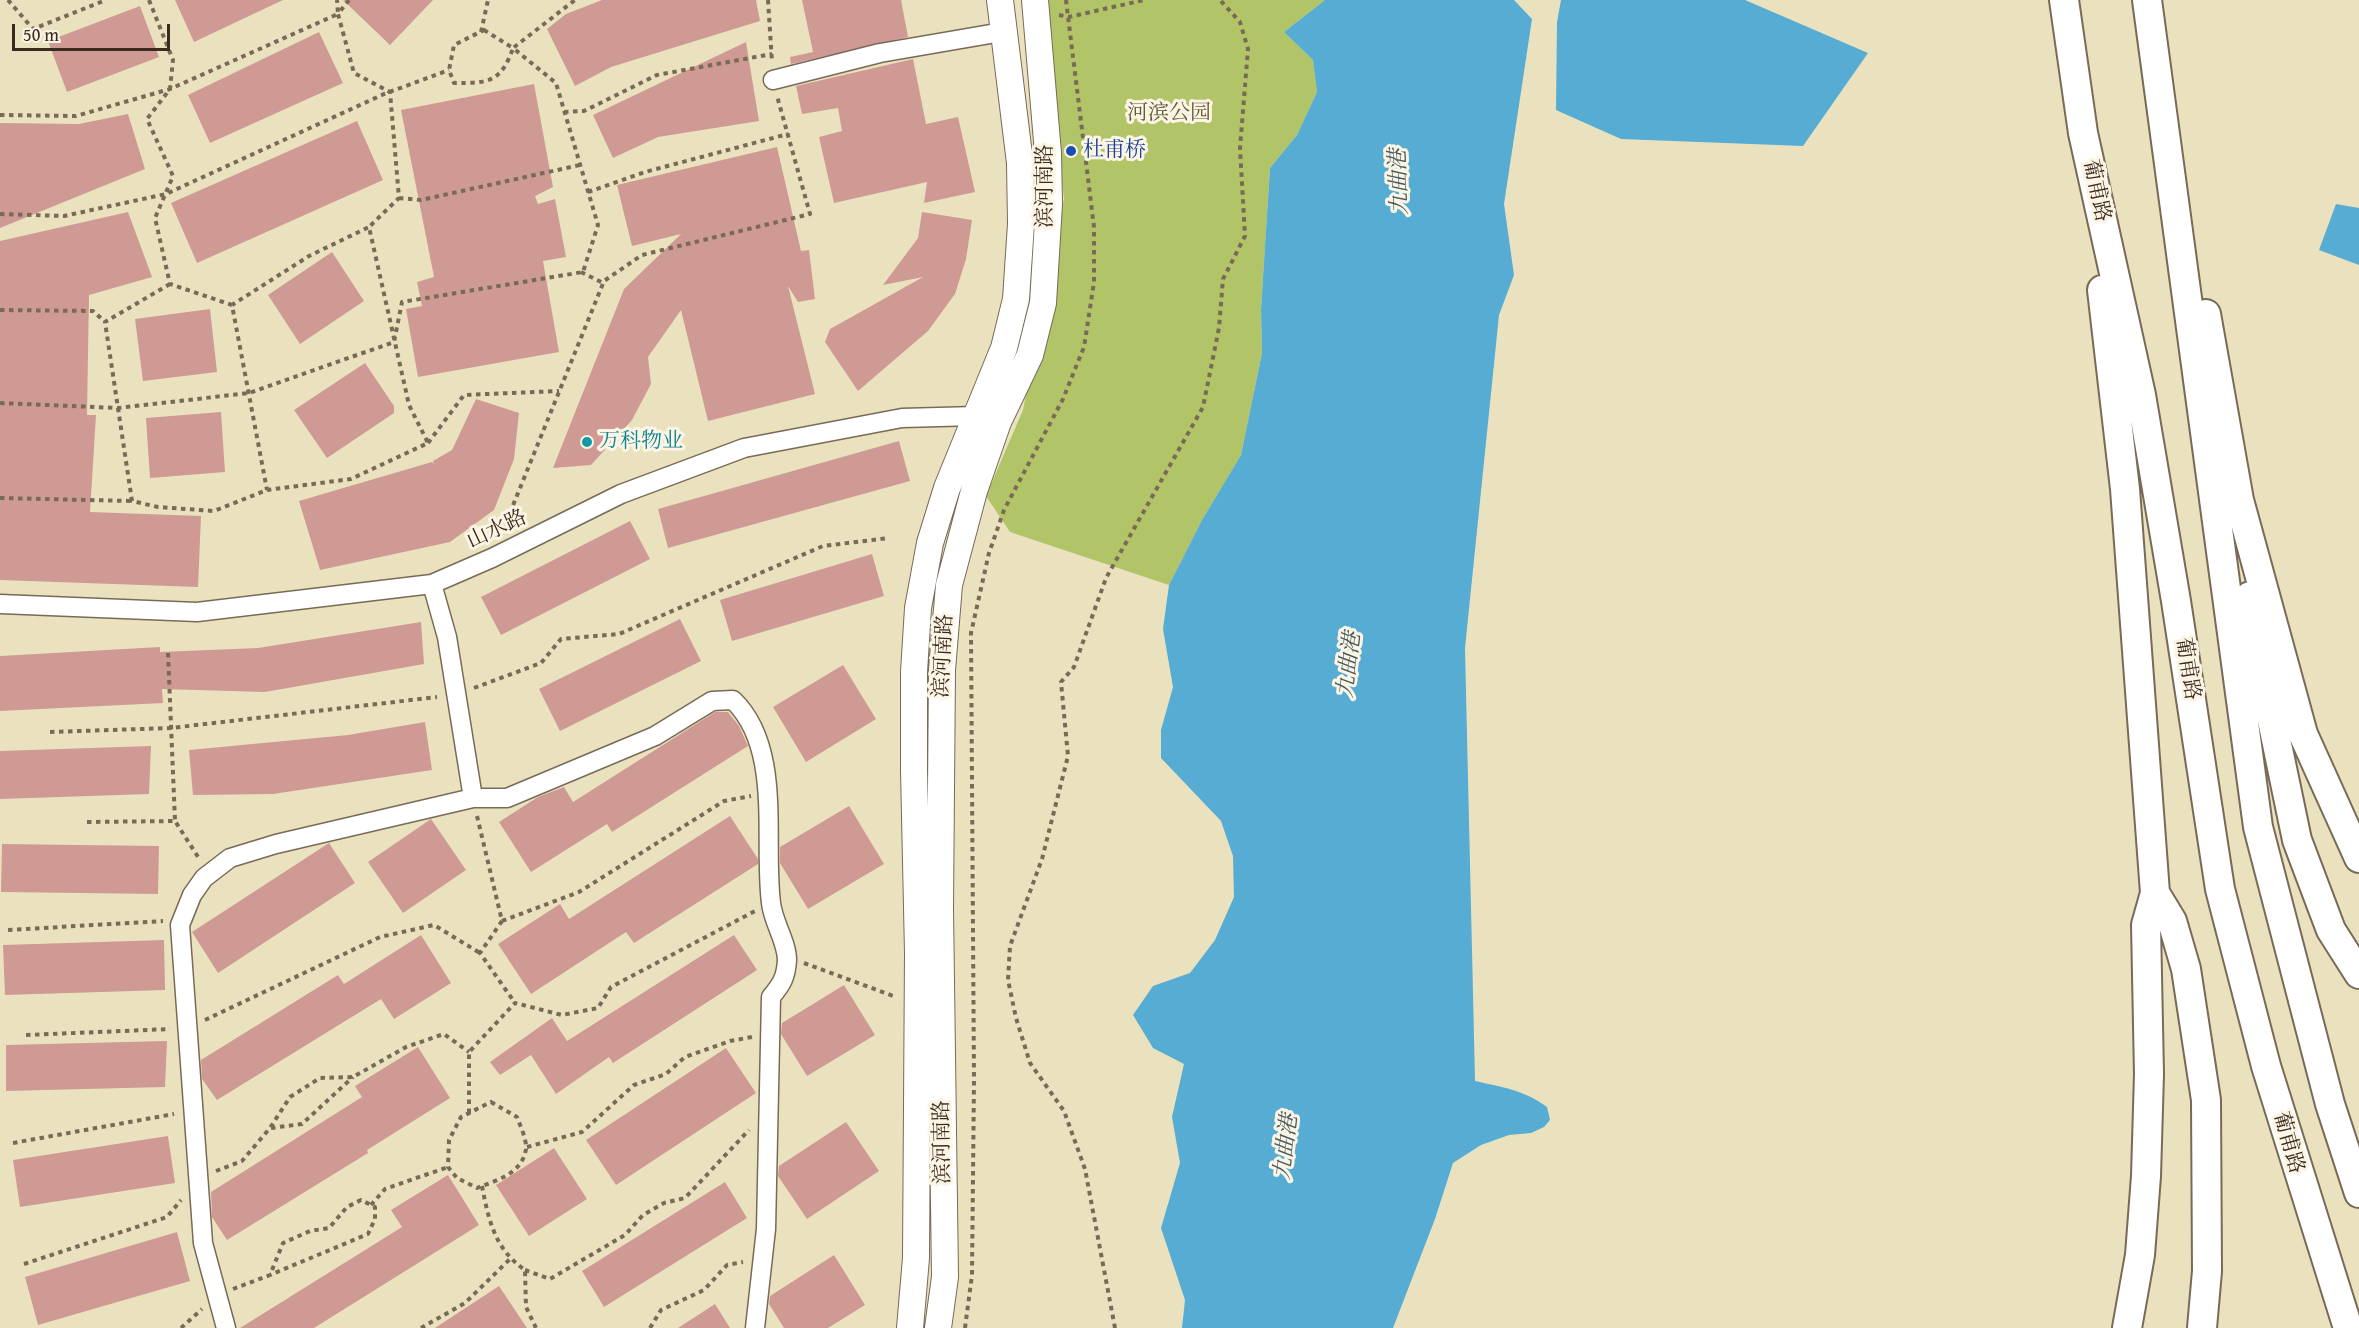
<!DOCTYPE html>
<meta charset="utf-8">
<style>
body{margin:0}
#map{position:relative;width:2359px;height:1328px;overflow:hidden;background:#eae2bf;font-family:"Gentium Book Plus",serif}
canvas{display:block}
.scale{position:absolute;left:12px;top:24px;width:158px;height:27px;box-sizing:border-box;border:3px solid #3b2a1e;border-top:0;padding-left:8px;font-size:18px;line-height:21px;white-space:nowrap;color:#3b2a1e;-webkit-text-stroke:4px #fcf5e5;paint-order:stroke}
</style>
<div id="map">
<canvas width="2359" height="1328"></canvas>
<div class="scale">50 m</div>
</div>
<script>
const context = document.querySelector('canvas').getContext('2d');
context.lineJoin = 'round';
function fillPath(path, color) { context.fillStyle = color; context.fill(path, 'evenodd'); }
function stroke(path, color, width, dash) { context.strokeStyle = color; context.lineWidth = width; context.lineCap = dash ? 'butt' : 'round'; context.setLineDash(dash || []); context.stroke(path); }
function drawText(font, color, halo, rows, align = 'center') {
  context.font = font + ' "Gentium Book Plus","Noto Serif SC",serif'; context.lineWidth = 6; context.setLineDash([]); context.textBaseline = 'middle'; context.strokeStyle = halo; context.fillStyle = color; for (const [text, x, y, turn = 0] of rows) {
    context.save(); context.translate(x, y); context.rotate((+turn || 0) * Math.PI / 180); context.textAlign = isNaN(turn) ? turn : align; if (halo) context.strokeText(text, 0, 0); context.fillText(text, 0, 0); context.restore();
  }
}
const green = new Path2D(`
 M1041,0h284l-41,32 29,28 4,32 -20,43 -27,33 -9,141 1,44 -21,102 -39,65 -33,65 -159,-53 -24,-36 37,-86 41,-211z`);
const water = new Path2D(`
 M1325,0h189l18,19 -28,185 10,71 -15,40 -34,333 10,433c27,6 49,9 72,26l3,13 -6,7 -13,6 -22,2 -28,10 -28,18 -18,56 -42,109h-211l3,-28 -24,-72 19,-65 -8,-46 12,-53 -31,-16 -20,-33 20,-29 37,-13 25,-33 19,-43 -1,-41 -12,-35 -60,-63v-28l12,-43 -10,-58 6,-44 33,-65 39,-65 21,-102 -1,-44 9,-141 27,-33 20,-43 -4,-32 -29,-28z
 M1561,0h184l123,53 -65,93 -182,-7 -65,-29 1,-88z
 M2336,204l23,4v57l-40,-15z`);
const building = new Path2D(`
 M175,0h108l-89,42z
 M343,0h90l-43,45z
 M602,0h154l4,21 -149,46 -36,19 -28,-57 19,-15z
 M802,0h99l7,37 -117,27 -1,-7 23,-5z
 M140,6l19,51 -92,35 -19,-51z
 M319,32l24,51 -133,60 -22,-48z
 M746,42l13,79 -101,16 -45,21 -20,-43z
 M913,59l13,65 32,-7 17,75 -51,11 3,-21 -93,21 -15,-66 23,-6 -4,-23 -36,6 -6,-28z
 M534,84l19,103 -18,9 3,8 17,-5 11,58 -23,4 16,91 -141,25 -12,-68 16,-3 -5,-24 17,-5 -33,-167z
 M128,114l17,55 -145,59v-105l79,1z
 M357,121l26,59 -186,83 -26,-60z
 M777,147l24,104 8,-1 6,49 -17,3 -10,-16 27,108 -107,27 -27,-111 -33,47 3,27 -19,36 -41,45 -38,3 71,-179 57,-55 -49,12 -15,-61z
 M128,212l24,65 -63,18 -2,120h9l-6,97 111,4 -3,71 -198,-7v-339z
 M922,212l50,8 -6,39 -11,35 -27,37 -70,60 -33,-49 5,-13 93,-52 -40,8 35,-47z
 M332,252l32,49 -64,43 -32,-49z
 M210,309l7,63 -74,9 -8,-62z
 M365,363l29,43v7l-67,45 -33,-48z
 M476,399l43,14 -5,46 -20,51 -44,32 -130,28 -21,-69 133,-39 2,2 -1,-3 19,-11z
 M221,412l4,60 -75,6 -4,-60z
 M899,441l11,40 -242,67 -10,-39z
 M630,521l20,38 -149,76 -20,-38z
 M872,554l12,42 -152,45 -12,-41z
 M680,619l21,42 -141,70 -21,-42z
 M421,622l3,42 -159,28 -103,-3 1,14 -163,8v-55l160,-9v5l98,-4z
 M843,665l33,54 -70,43 -33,-55z
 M715,712h13l11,14 9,20 -136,86 -5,-8 -76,48 -32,-50 39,-25 26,-10 9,15z
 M425,722l7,48 -159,24 -80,1 -4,-45 159,-15z
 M151,746l-2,48 -149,5v-48z
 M849,806l35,58 -76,45 -28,-46v-16z
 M730,816l28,43v5l-124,79 -8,-11 -95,62 -33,-50 62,-40 9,15z
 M431,819l35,51 -63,43 -35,-51z
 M329,843l26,40 -137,90 -26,-41z
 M2,844l157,2 -1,48 -157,-2z
 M421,935l30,48 -57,36 -13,-20 -164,101 -15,-21 -1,-19 137,-85 6,9z
 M734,935l23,35 -144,93 -4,-6 -53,37 -25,-39 -31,20 -10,-13 62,-44 15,23z
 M164,940l1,50 -160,5 -2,-50z
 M844,985l31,50 -68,41 -26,-42 1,-11z
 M167,1041l-2,46 -159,4v-46z
 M418,1047l32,51 -83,52 1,3 -141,87 -15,-23 -1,-25 151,-95 -7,-11z
 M726,1048l30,45 -140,92 -30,-45z
 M846,1122l33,49 -72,48 -29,-43 1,-10z
 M168,1136l7,47 -155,24 -7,-47z
 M554,1148l33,51 -58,37 -33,-51z
 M448,1175l31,50 -165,103h-74l162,-101 -11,-17z
 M725,1182l22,36 -143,89 -22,-36z
 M177,1232l13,49 -152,44 -13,-48z
 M834,1255l31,50 -37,23h-44l-15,-24 1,-8z
 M499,1286l28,42h-92z
 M715,1304l15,24h-52z`);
const path = new Path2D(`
 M8,0l25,29 73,-29
 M149,0l24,60 -3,29 -23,30 26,57 -18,42 15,66 62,21 35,185
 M349,0l-11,14 16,59 36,19 9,106 -30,29
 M768,0l4,62
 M1059,15l10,2 75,-17
 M484,30l29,18c-12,35 -25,35 -59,35l-5,-13 5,-25z
 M481,32l7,-32
 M564,112l20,-1 73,-36 115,-21
 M0,115l76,1 94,-27 168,-75 -1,-14
 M588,192l57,-20 143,-38
 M399,198l22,2 159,-35
 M0,214l64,2 102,-22 218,-100 65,-24
 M581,272l22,11
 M170,284l-65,38 27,179 26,6 56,4 53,-21 84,-11 77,-36 -19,-38 -40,-178 -60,29 -77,49
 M0,310l93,1 12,11
 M0,403l118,5 131,-15 145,-51 8,-40 181,-30 15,-47 -42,-142 -43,-35 62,-48
 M428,443l36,-48 95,-4
 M0,498l132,3
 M503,530l101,-249 38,-26 168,-41 -33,-118
 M168,653l7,168
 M474,688l67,-25 20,-24 58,-5 204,-88 66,-8
 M50,732l121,-4 266,-31
 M477,816l25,105 77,-29 145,-91 27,-5
 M87,822l88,-1 25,39
 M502,921l-22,32 35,50
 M8,930l155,-9
 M804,963l92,34
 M205,1020l175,-83 54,-12 46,28
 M26,1035l144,-6
 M491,1102l26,15c3,8 10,23 9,32 -4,25 -29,31 -49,39l-20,-10 -9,-11 1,-27 12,-23z
 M469,1113v-61l46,-49 47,12 36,-7 13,-21 144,-76
 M271,1128l31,-4 51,-47
 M13,1143l161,-29
 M527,1147l55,-15 52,-47 32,-11 19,-17 45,-16 22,-4
 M216,1171l26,-10 28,-33 20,-31 30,-19 33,-1 53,-30 38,-13 25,18
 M482,1186c7,36 13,63 43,84l1,37 10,21
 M371,1205l14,-16 63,-22
 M24,1264l143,-47 14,-17
 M525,1270l25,9 75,-44 18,-20 21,-12 21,-5 64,-68
 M233,1289l37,-14 13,-32 27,-12 19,-3 18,-21 14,-7 14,7v12l-7,15 -98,41
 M181,1328l21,-19
 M421,1328l44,-25 45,-44
 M650,1328l11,-18 43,-20 23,-25 16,-3
 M965,1328l7,-53 2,-195 -3,-447 18,-80 15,-43 59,-111 21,-52 10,-65v-55l-28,-227
 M1115,1328l-30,-159 -21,-58 -34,-48 -14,-45 -8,-38 2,-34 32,-87 26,-103 -7,-74 13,-15 32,-89 97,-171 16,-79 4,-49 22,-43 -5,-88 8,-99 -8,-27 -20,-22`);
const street = new Path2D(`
 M773,80l107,-27 122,-21
 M432,584l15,53 26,161
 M0,604l197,8 235,-28 60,-26 129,-64 123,-46 158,-30 74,-2 11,3
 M226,1328l-23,-85 -23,-318 12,-30 12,-17 26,-20 46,-14 197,-46h34l148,-62 57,-35 21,-1c50,48 30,140 38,203 2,19 16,39 16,57 -1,17 -5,24 -16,37l-5,232 -11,99`);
const secondary = new Path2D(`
 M910,1328l6,-70 2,-305 -4,-183v-98l4,-64 12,-65 17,-55 57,-140 12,-49 5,-75 -1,-61 -20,-163
 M938,1328l7,-51 -5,-369 2,-238 7,-85 25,-94 24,-69 32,-67 13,-52 6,-99 -1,-51 -13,-153`);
const primary = new Path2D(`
 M2064,0l19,133 58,262 35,206 44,288 46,177 82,262
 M2147,0l111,827 72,277 29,89
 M2102,290l23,199 30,404 17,28 14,48 20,131 1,171 -5,57
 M2206,314l33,186 64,234 56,124
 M2250,596l8,57 39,187 34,90 28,44
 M2127,1328l13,-73 6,-79 3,-102 -3,-149 9,-32`);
const markers = [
 [1071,151,6,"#1a4fb4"],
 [587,442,6,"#0f9aa8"]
];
const parkNames = [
 ["河滨公园",1169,114]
];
const transitNames = [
 ["杜甫桥",1083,151]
];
const streetNames = [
 ["滨河南路",1046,186,-90],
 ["葡甫路",2096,191,78],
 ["山水路",497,530,-25],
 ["滨河南路",944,656,-87],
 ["葡甫路",2187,669,81],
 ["滨河南路",943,1142,-91],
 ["葡甫路",2288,1143,74]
];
const cultureNames = [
 ["万科物业",599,442]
];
const waterNames = [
 ["九曲港",1400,182,-92],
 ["九曲港",1350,665,-83],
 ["九曲港",1287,1147,-83]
];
fillPath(green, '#b2c468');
fillPath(water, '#56acd2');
fillPath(building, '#cf9a94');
stroke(street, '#786a56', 21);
stroke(secondary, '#786a56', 28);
stroke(primary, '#786a56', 32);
stroke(path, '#786a56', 4, [4.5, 4.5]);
stroke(street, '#fff', 18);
stroke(secondary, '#fff', 26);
stroke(primary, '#fff', 28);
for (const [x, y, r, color] of markers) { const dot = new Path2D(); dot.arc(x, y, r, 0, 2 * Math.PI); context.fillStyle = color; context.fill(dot); stroke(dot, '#fcf5e5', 2); }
drawText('21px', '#5f5834', '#fcf5e5', parkNames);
drawText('21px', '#164399', '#fcf5e5', transitNames, 'left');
drawText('21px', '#3b2a1e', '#fcf5e5', streetNames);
drawText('21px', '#0d838f', '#fcf5e5', cultureNames, 'left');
drawText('italic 22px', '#44585d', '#fcf5e5', waterNames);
</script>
